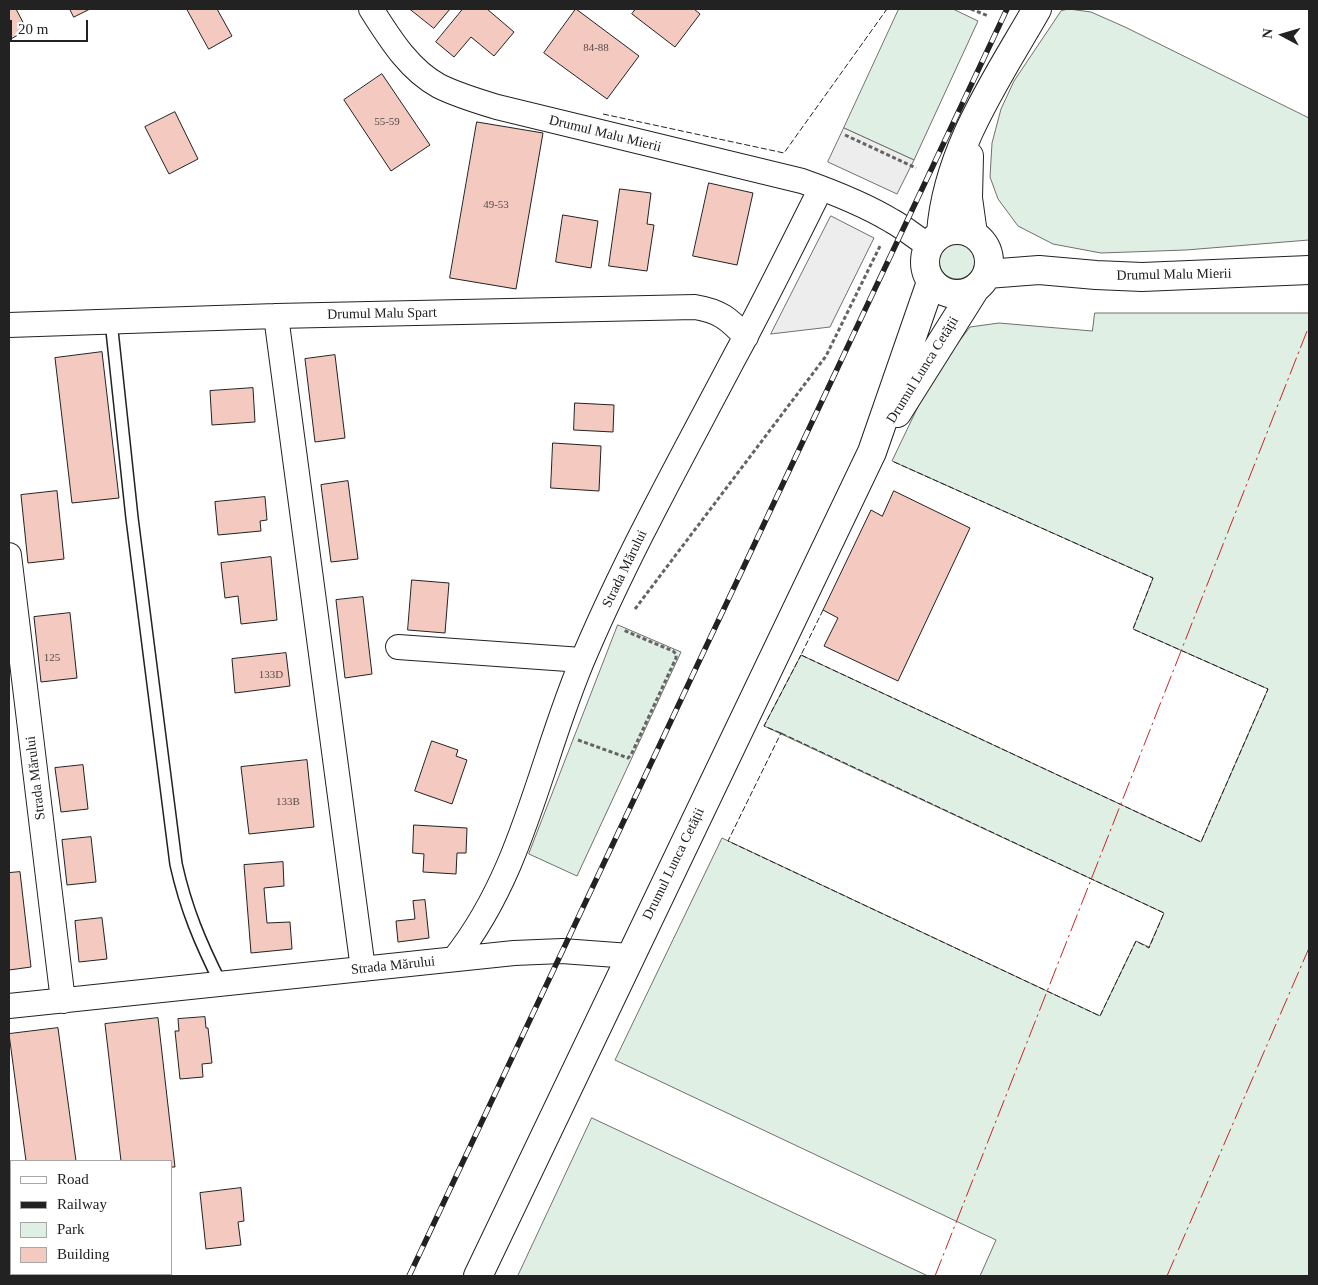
<!DOCTYPE html>
<meta charset="utf-8">
<style>
body{margin:0}
#map{position:relative;width:1318px;height:1285px;overflow:hidden;background:#fff;font-family:"Times New Roman",serif}
canvas{display:block}
.frame{position:absolute;inset:0;border:10px solid #222;pointer-events:none}
.legend{position:absolute;left:10px;top:1160px;width:162px;height:115px;box-sizing:border-box;background:#fff;border:1px solid #a7a7a7;margin:0;padding:6px 9px;list-style:none;font-size:15px;color:#222}
.legend li{display:flex;align-items:center;gap:10px;height:25px}
.legend b{width:25px;border:1px solid #a7a7a7}
.north{position:absolute;left:1258px;top:10px;width:50px;height:50px;-webkit-text-stroke:4px #fff;paint-order:stroke;rotate:276deg;font-size:14px;font-weight:700;line-height:20px;text-align:center;color:#222}
.north::after{content:'';display:block;margin:auto;width:18px;height:22px;background:#222;clip-path:polygon(50% 0,100% 100%,50% 72%,0 100%)}
.scale{position:absolute;left:10px;top:20px;width:78px;height:22px;box-sizing:border-box;border:2px solid #222;border-top:0;padding-left:6px;font-size:15px;line-height:18px;white-space:nowrap;color:#222;-webkit-text-stroke:4px #fff;paint-order:stroke}
</style>
<div id="map">
<canvas width="1318" height="1285"></canvas>
<div class="frame"></div>
<ul class="legend">
<li><b style="height:6px;background:#fff"></b>Road</li>
<li><b style="height:6px;background:#222"></b>Railway</li>
<li><b style="height:14px;background:#e0efe3"></b>Park</li>
<li><b style="height:14px;background:#f3c9c0"></b>Building</li>
</ul>
<div class="north">N</div>
<div class="scale">20 m</div>
</div>
<script>
const context = document.querySelector('canvas').getContext('2d');
context.lineJoin = 'round';
function fillPath(path, color) { context.fillStyle = color; context.fill(path, 'evenodd'); }
function stroke(path, color, width, dash) { context.strokeStyle = color; context.lineWidth = width; context.lineCap = dash ? 'butt' : 'round'; context.setLineDash(dash || []); context.stroke(path); }
function drawText(font, color, halo, rows, align = 'center') {
  context.font = font + ' "Times New Roman",serif'; context.lineWidth = 4; context.setLineDash([]); context.textBaseline = 'middle'; context.strokeStyle = halo; context.fillStyle = color; for (const [text, x, y, turn = 0] of rows) {
    context.save(); context.translate(x, y); context.rotate((+turn || 0) * Math.PI / 180); context.textAlign = isNaN(turn) ? turn : align; if (halo) context.strokeText(text, 0, 0); context.fillText(text, 0, 0); context.restore();
  }
}
const green = new Path2D(`
 M899,9h54l25,12 -64,139 -70,-32z
 M1069,9l22,3 34,15 184,91v122l-123,10 -85,3 -48,-9 -35,-18 -20,-27 -8,-22 2,-34 9,-34 13,-28 47,-70z
 M939 261a18 18 0 1 1 36 0a18 18 0 1 1-36 0Z
 M1095,313h214v963h-329l16,-36 -381,-180 107,-222 378,178 36,-75 13,6 15,-34 -400,-187 37,-71 400,187 67,-153 -135,-60 20,-51 -261,-117 32,-67 26,-41 20,-26 29,-4 93,8z
 M618,625l63,27 -104,224 -48,-22z
 M592,1118l336,158h-410z`);
const parking = new Path2D(`
 M844,128l70,32 -17,34 -69,-32z
 M831,216l43,22 -44,89 -59,7z
 M9,1209h2v65h69v2h-71z`);
const building = new Path2D(`
 M9,9h7l11,21 -18,10z
 M70,9h20l-16,8z
 M187,9h30l15,27 -23,13z
 M410,9h40l-16,19z
 M463,9h24l27,23 -20,24 -23,-19 -17,20 -18,-15z
 M576,9l63,47 -32,43 -63,-46z
 M636,9h58l6,5 -25,33 -43,-33z
 M382,74l48,71 -39,26 -47,-71z
 M175,112l23,47 -29,15 -24,-47z
 M477,122l66,11 -27,156 -66,-11z
 M709,183l44,10 -16,72 -44,-9z
 M620,189l31,4 -4,31 7,1 -7,46 -38,-5z
 M563,215l35,6 -7,47 -35,-6z
 M102,352l17,146 -47,5 -17,-145z
 M335,355l10,83 -30,4 -10,-83z
 M253,388l2,34 -43,3 -2,-34z
 M575,403l39,2 -1,27 -39,-2z
 M553,443l48,3 -2,45 -48,-3z
 M348,481l10,78 -27,3 -10,-77z
 M57,491l7,68 -36,4 -7,-68z
 M894,491l76,37 -72,153 -74,-35 14,-28 -15,-8 48,-100 11,6z
 M265,497l2,23 -7,1 1,10 -43,4 -3,-33z
 M271,557l6,63 -36,4 -3,-28 -13,2 -4,-35z
 M412,580l37,3 -4,50 -37,-3z
 M363,597l9,77 -27,4 -9,-78z
 M70,613l7,65 -36,4 -7,-65z
 M286,653l4,33 -55,7 -3,-34z
 M432,741l26,9 -2,6 11,4 -15,44 -37,-13z
 M307,760l7,67 -65,7 -8,-67z
 M83,765l5,44 -27,3 -6,-44z
 M414,825l53,3 -1,25h-9l-1,21 -33,-2 1,-18 -11,-1z
 M91,837l5,45 -29,3 -5,-45z
 M283,862l1,24 -20,2 3,35 23,-1 2,27 -41,4 -7,-88z
 M20,872l11,95 -22,3v-97z
 M425,900l4,38 -31,4 -2,-21 19,-2 -2,-18z
 M102,918l5,41 -28,3 -4,-41z
 M205,1017l1,11h2l4,35 -10,1 1,13 -23,2 -5,-48h4l-1,-12z
 M158,1018l17,149h-4v-6h-50l-16,-137z
 M58,1028l18,133h-50l-17,-127z
 M241,1188l3,33 -6,1 3,23 -35,4 -6,-56z
 M101,1274h34v2h-34z`);
const path = new Path2D(`
 M971,9l17,7
 M845,135l71,33
 M635,609l191,-253 55,-112
 M578,740l50,18 3,-3 45,-97v-4l-3,-3 -50,-21`);
const lane = new Path2D(`
 M111,321l21,197 44,346c10,45 24,78 45,120`);
const street = new Path2D(`
 M371,9c18,28 37,60 68,77 18,9 38,15 58,21l305,74c31,11 62,23 90,40 13,7 24,17 36,24
 M276,316l87,653
 M9,325l267,-9 419,-9c25,4 34,12 51,30
 M9,555l54,446
 M398,647l184,13
 M454,959c71,-89 87,-205 132,-307 43,-100 96,-195 147,-292 31,-57 59,-114 88,-172
 M9,1006l505,-53 48,-2 68,5`);
const secondary = new Path2D(`
 M969,156l-1,42 5,36
 M925 262a32 32 0 1 1 64 0a32 32 0 1 1-64 0Z
 M941,233c6,-83 56,-154 96,-224
 M987,274l52,-4 57,5 46,2 167,-7
 M897,413l78,-124
 M478,1276l394,-824 59,-170`);
const rail = new Path2D(`
 M409,1276l598,-1267`);
const fence = new Path2D(`
 M603,114l181,39 103,-144
 M823,610l-22,45 400,187 67,-153 -135,-60 20,-51 -261,-117
 M781,733l383,180 -15,35 -13,-7 -36,75 -372,-175z
 M781,733l-17,-7 37,-71`);
const power = new Path2D(`
 M935,1276l374,-950
 M1167,1276l142,-328`);
const numberNames = [
 ["84-88",596,48],
 ["55-59",387,122],
 ["49-53",496,205],
 ["125",52,658],
 ["133D",271,675],
 ["133B",288,802]
];
const streetNames = [
 ["Drumul Malu Mierii",605,134,14],
 ["Drumul Malu Mierii",1174,275,-1],
 ["Drumul Malu Spart",382,314,-1],
 ["Drumul Lunca Cetății",923,370,-58],
 ["Strada Mărului",625,569,-64],
 ["Strada Mărului",36,778,-97],
 ["Drumul Lunca Cetății",674,864,-64],
 ["Strada Mărului",393,966,-6]
];
fillPath(green, '#e0efe3');
stroke(green, '#6f6f6f', 1);
fillPath(parking, '#ededed');
stroke(parking, '#6f6f6f', 1);
fillPath(building, '#f3c9c0');
stroke(building, '#222', 1);
stroke(lane, '#222', 14);
stroke(street, '#222', 26);
stroke(secondary, '#222', 30);
stroke(path, '#646464', 3, [4, 2.5]);
stroke(lane, '#fff', 11);
stroke(street, '#fff', 24);
stroke(secondary, '#fff', 28);
stroke(rail, '#222', 5.5);
stroke(rail, '#fff', 4, [11]);
stroke(fence, '#222', 1, [6, 2.5]);
stroke(power, '#c62828', 1, [18, 4, 2.5, 4]);
drawText('11px', '#564c4a', null, numberNames);
drawText('14px', '#222', '#fff', streetNames);
</script>
